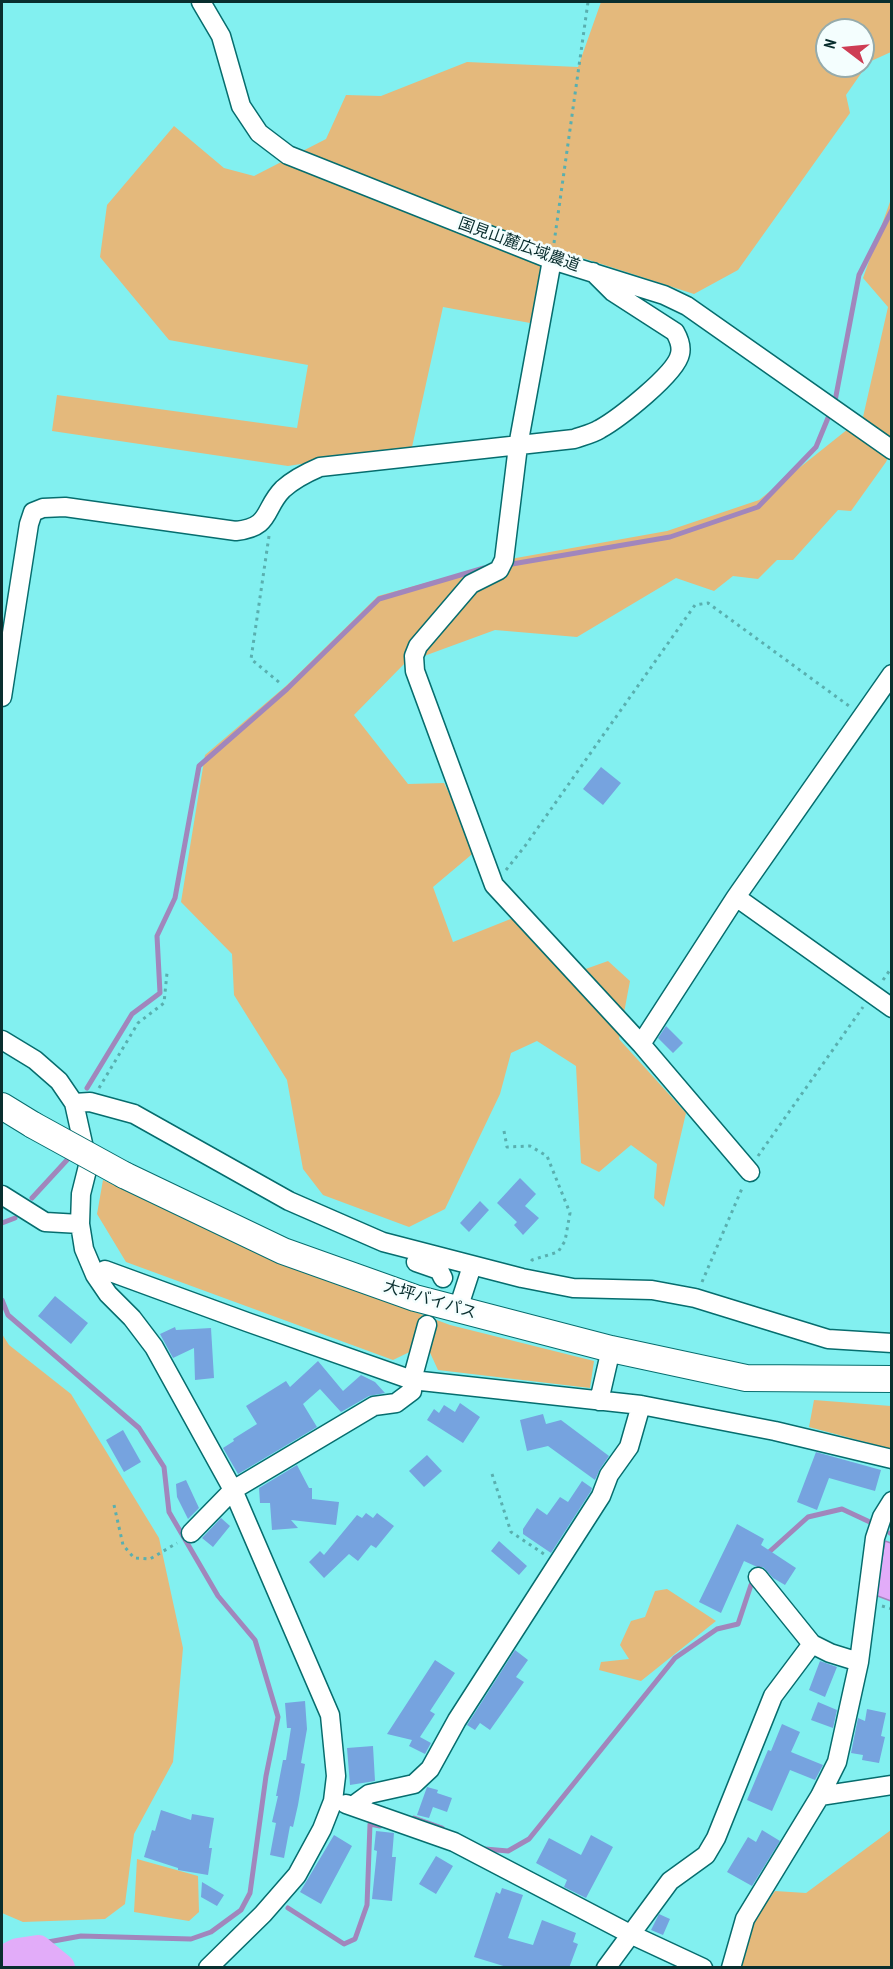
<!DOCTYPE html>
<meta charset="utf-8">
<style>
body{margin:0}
#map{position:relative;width:893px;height:1969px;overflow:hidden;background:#82f0f0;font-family:"PT Sans Narrow",sans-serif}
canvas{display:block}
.frame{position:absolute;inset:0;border:3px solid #092e2e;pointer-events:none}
.north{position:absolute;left:815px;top:18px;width:60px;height:60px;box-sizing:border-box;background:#f4fefe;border:2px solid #96abab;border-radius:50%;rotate:286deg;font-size:16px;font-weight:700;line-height:24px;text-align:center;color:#092e2e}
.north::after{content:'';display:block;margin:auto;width:21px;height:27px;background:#ce3d54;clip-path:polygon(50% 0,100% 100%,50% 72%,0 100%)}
</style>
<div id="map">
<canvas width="893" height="1969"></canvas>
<div class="frame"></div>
<div class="north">N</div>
</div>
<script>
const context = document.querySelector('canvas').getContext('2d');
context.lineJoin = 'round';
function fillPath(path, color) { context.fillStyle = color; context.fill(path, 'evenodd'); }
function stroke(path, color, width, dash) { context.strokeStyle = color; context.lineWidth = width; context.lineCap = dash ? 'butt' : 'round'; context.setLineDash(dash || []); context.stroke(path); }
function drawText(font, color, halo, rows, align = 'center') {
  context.font = font + ' "PT Sans Narrow","Noto Sans JP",sans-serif'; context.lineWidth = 5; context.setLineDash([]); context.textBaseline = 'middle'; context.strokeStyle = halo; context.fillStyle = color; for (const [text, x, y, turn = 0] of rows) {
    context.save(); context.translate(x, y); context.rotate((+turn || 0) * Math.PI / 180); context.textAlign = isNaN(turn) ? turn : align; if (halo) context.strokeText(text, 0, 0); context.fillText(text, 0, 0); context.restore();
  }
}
const green = new Path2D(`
 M601,2h290v50l-22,10 -23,33 4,18 -112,157 -44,24 -133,-43 -20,74 -98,-18 -31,140 -124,19 -236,-35 5,-36 240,33 11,-63 -139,-25 -69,-83 7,-52 67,-79 50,42 30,8 72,-37 20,-44 35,1 86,-34 111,5zM827,30h36v36h-36z
 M891,199v252l-5,11 -35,49 -13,-1 -45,50h-16l-19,19 -25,-3 -19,15 -38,-13 -99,59 -82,-7 -90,33 -51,52 54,69 36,-1 33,67 -44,37 20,55 60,-24 53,58 42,-15 22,20 -11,58 67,74 -22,94 -10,-9 3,-34 -26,-19 -32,27 -18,-9 -5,-97 -39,-25 -26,12 -11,41 -55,115 -36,18 -86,-32 -20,-26 -16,-89 -53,-85 -2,-41 -51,-52 24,-147 82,-70 91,-89 138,-38 151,-27 92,-31 104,-83 25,-110 -25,-29z
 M103,1180l173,80 174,65 144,36 -4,27 -152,-18 -12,-26 -33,16 -267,-98 -29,-48z
 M2,1334l7,11 62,49 88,144 24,110 -10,114 -39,72 -9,70 -20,15 -82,3 -21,-9z
 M814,1400l77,6v43l-82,-22z
 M667,1589l49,32 -75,60 -42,-11 2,-8 28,-3 -9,-14 11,-24 14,-4 10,-26z
 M891,1830v137l-151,1 8,-39 27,-38 31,2z
 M137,1859l61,17 1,36 -10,9 -55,-9z`);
const water = new Path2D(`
 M885,1541l6,2v58l-16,-6z`);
const stream = new Path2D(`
 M512,564l158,-27 88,-30 58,-60 19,-46 24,-126 33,-65
 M87,1088l45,-74 28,-21 -3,-57 18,-38 24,-132 88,-77 92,-90 105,-31
 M32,1198l35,-38 1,-7
 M2,1223l13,-5
 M2,1300l6,15 131,113 25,39 5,45 49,84 37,44 23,77 -12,59 -16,117 -9,17 -30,22 -20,7 -110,-3 -33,6 -10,8
 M890,1533l2,1
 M759,1567l9,-14 40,-36 34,-8 30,14
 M414,1818l28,10
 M485,1849l23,2 21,-12 146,-181 42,-29 21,-5 13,-39
 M288,1908l56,36 11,-5 12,-34 3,-81 10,2`);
const river = new Path2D(`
 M2,1961l16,-8 20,-3 22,18`);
const building = new Path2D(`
 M601,767l20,16 -18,22 -20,-16z
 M666,1026l17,17 -10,10 -15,-15z
 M520,1178l16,16 -11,12 14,12 -16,17 -9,-10 3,-3 -20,-19z
 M480,1201l9,9 -20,22 -9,-9z
 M55,1296l33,27 -17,21 -33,-28z
 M175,1327l1,3 35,-2 3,50 -19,2 -1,-32 -21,10 -13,-24z
 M318,1361l25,30 18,-16 14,7 10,11 -16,3 -28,16 -21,-23 -17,15 14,23 -79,47 -15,-26 11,-7 -1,-2 24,-15 -11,-18 40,-25 4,6z
 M460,1403l20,14 -17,26 -36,-23 7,-11 5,4 5,-8 11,7z
 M543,1414l3,10 15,-4 48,36 -9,13 -5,11 -47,-34 -21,5 -7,-31z
 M123,1430l18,32 -17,10 -18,-32z
 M816,1452l65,18 -6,21 -46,-13 -12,32 -20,-8z
 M427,1455l15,16 -18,16 -15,-16z
 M297,1465l12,23h3v11l27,3 -3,23 -45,-5 7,8 -26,2 -2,-27h-10l-1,-15z
 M186,1480l13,28 -11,11 -11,-22 -1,-13z
 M582,1481l10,7 -1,3 -40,62 -28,-19v-5l14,-21 10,7 13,-18 8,5z
 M366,1513l7,5 4,-5 17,13 -18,22 -5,-3 -13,16 -9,-7 -25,24 -15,-16 11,-11 4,4 33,-40 5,3z
 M221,1518l9,8 -17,21 -11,-9z
 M737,1524l27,15 -3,6 35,23 -11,17 -12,-7 -10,-11 -8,-1 -11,-5 -23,52 -22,-11z
 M499,1541l28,25 -8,9 -28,-24z
 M515,1650l13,10 -12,17 8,5 -34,48 -10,-7 -5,7 -8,-5z
 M435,1660l20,13 -25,38 5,3 -15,23 11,6 -6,11 -16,-8 3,-6 -25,-6z
 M820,1661l17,6 -12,30 -16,-7z
 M305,1701l2,28 -6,34 4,1 -7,41 -5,22 -3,-1 -6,32 -14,-3 6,-32 -4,-1 6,-26h-2l7,-36h3l5,-32h-4l-2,-25z
 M818,1702l19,8 -4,18 -22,-8z
 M867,1709l19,4 -5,23 4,1 -6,26 -17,-3 1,-5 -12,-2 7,-35 7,3z
 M782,1724l18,8 -9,20 32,13 -8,15 -25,-10 -18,41 -25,-11 21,-50 3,1z
 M373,1746l2,35 -25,4 -3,-37z
 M427,1787l11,3 -1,3 15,5 -5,14 -14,-5 -4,11 -12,-3z
 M161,1810l30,10 1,-6 22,4 -5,30h3l-4,27 -30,-5v-2l-34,-11 8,-27 3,1z
 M762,1830l18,11 -28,45 -25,-14 21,-35 8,5z
 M376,1831l18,2 -2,24h4l-4,44 -20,-2 5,-48 -3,-1z
 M334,1835l18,11 -31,58 -21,-12z
 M591,1835l22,12 -27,51 -22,-11 3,-7 -31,-17 13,-25 32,17z
 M436,1856l17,10 -17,28 -17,-10z
 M202,1882l22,13 -7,11 -16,-9z
 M502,1888l21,7 -15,43 25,7 9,-25 34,13 -3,9 5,2 -9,24h-59l-36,-11 22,-65 4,2z
 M659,1914l11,5 -7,16 -12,-5z`);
const path = new Path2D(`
 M554,243l34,-241
 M269,536l-18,123 29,24
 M506,870l19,-24 170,-241 13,-2 141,103
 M883,980l9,-13
 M99,1088l39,-65 26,-20 3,-30
 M504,1131l3,16 23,-1 17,10 23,57 -5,28 -7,11 -26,8 -2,3
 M758,1156l105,-149
 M702,1282l41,-96
 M492,1474l19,58 33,22
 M114,1505l9,40 11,13 16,1 27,-16
 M882,1606l10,3`);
const minor = new Path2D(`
 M201,2l20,34 20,70 18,27 29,22 264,105 112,35 23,11 205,144
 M552,260l-34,186 -14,114 -5,10 -28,14 -53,62 -4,10 1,15 79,214 147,159 109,128
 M892,674l-156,223 156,111
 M2,697l27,-173 4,-12 10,-4 22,-1 171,24c36,-4 27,-22 47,-42 11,-10 23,-16 37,-22l254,-28c8,-3 18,-5 26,-10 18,-10 76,-55 80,-75 2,-8 -1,-15 -5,-22l-62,-40 -20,-20
 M2,1040l33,20 24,21 15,22 14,63 -7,28 -1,30 4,25 11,26 13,19 24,24 22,29 79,143 97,225 6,61 -3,25 -11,28 -25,46 -34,39 -55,54
 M641,1044l95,-147
 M74,1103l16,-1 44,12 155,87 94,41 139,36 51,10 79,2 43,8 133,41 64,4
 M2,1195l43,27 35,2
 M416,1262l23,8 4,8
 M95,1275l10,-5 142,52 165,58 229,25 134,26 117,28
 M458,1309l14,-43
 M599,1401l12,-52
 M191,1533l42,-43 141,-84 22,-3 16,-12v-11l15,-55
 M758,1577l54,67
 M820,1796l72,-11
 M346,1804l108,38 176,92 73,34
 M354,1805l15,-11 45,-10 16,-15 27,-49 144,-224 8,-21 20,-28 12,-42
 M606,1968l64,-87 36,-26 10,-17 57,-142 39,-52 18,9 29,9
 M731,1968l14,-49 75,-123 17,-34 22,-100 16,-124 7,-21 10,-16`);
const highway = new Path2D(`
 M2,1106l31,19
 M124,1175l159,76 132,47 196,51 135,29 146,1`);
const highwayBridge = new Path2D(`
 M33,1125l91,50`);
const streetNames = [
 ["国見山麓広域農道",519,245,20],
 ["大坪バイパス",430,1300,17]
];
fillPath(green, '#e4b97c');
fillPath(water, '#e2acf9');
stroke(water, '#a186bc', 1.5);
stroke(stream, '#a186bc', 5);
stroke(river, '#e2acf9', 30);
fillPath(building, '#76a3df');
stroke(minor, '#066d6e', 21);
stroke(highway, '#066d6e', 28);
stroke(path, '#59afaf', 3, [3, 4.5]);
stroke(minor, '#fff', 18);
stroke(highway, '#fff', 26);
stroke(highwayBridge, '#066d6e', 28, []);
stroke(highwayBridge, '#fff', 26);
drawText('16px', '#092e2e', '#f4fefe', streetNames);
</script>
